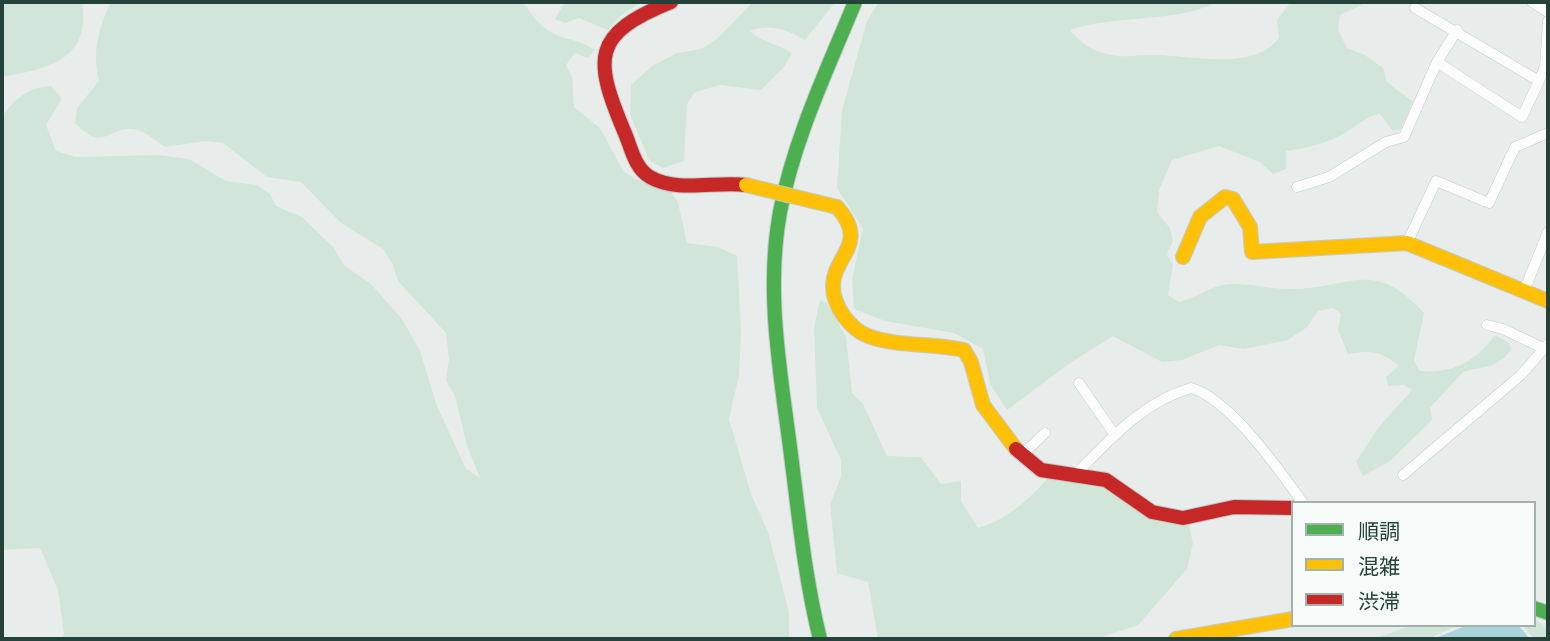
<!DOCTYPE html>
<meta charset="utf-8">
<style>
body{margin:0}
#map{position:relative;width:1550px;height:641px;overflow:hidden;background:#e8edeb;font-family:Commissioner,"Noto Sans JP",sans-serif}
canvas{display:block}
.frame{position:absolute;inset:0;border:4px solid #24423a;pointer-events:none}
.legend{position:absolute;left:1291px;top:501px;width:245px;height:126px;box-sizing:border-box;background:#f7fbf9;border:2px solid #a3b1ad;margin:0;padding:9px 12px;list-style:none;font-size:21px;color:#24423a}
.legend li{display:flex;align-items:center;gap:14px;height:35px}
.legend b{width:35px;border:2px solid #a3b1ad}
</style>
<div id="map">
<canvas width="1550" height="641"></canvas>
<div class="frame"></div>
<ul class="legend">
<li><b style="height:9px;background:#4caf50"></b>順調</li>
<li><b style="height:9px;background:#ffc107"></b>混雑</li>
<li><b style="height:9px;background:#c62828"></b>渋滞</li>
</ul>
</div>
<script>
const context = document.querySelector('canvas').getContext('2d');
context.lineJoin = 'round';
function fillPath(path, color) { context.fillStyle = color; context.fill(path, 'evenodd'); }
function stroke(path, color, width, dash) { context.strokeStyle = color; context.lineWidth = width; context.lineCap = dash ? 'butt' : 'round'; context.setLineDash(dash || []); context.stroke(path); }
const green = new Path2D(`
 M2,2h80c10,58 -35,67 -80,75z
 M111,2h412c8,12 17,25 31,32 14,6 27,6 41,16l-7,8 -13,-5 -9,12 6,12 2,30 26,21 24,44 14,8 30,8 10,14 9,41 31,4 19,9 4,74 -2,45 -10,44 22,75 17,38 21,80v27h-727l2,-5 -6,-44 -18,-42 -38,2v-433c12,-18 26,-30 49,-31l11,13 -16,26 10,26 20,6 83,-2 30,4 37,22 31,4 13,9 6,12 26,11 31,30 12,19 26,18 31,35 18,32 17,55 29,63 14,9 -13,-32 -12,-50 -9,-15 3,-22 -3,-26 -48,-52 -5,-16 -10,-16 -42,-26 -40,-41 -34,-5 -44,-34 -18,-2 -40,6c-10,-7 -22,-18 -35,-18 -27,1 -26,23 -55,-6l2,-15 22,-27c-7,-28 -1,-53 12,-79z
 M565,2h76l-22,15 -11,13 -29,-12 -14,5 -10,-4z
 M753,2h80v3l-28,35c-18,-10 -35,-17 -55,-9 11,11 29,13 42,22l-8,14 -23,23 -41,-5 -25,7 -8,12 -3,57 -21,7 -14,-8 -19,-46 1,-29 21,-19 25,-13 24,-4 17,-11z
 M879,2h339c-46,22 -100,12 -148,28 9,10 17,18 30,22 19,7 35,3 54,3 36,0 100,17 125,-17l-2,-18 14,-18h77l-28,13 -2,15 9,18 18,7 18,13 4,14 26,20 -13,28h-8l-12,-16c-14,2 -23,12 -35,19 -19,11 -38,15 -59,18v18l-13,5 -13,-12 -41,-16 -47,14 -13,30 -2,22 13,16 3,13 -6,13 6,11 -5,30 11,7c15,-3 25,-12 40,-16 19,-6 48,3 70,3 60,1 83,-33 135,24l-10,48 6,10c32,3 57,-10 75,-36l14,8 2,7c-14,19 -28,16 -48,22l-33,36 2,12 -42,41 -27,15 -7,-14 22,-34 34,-38 -8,-5 -16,1 -2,-9 13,-11c-17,-15 -29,-16 -51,-12l-10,-24 3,-16 -8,-6 -15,3 -11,16 -19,13 -44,9 -25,-4 -37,15 -20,2 -49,-26 -43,27 -63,47 -17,-26 -7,-35 -29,-16 -69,-12 -31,-12 -2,-30 11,-50 -26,-41 5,-78 25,-89z
 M820,300l7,3 19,34 6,56 11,11 24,52 34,1 20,27 20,-3v20l17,27c30,-9 49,-27 70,-50l53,3 18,14 70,31 4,17 -6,26 -49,56 -42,14h-218l-10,-57 -31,-9 -7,-69 11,-27v-17l-24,-52 -3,-80z
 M1534,617l14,12v10h-14l-12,-14h12z
 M1413,625h46l-31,14h-55z`);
const water = new Path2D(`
 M1468,625h50l12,14h-97z`);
const street = new Path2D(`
 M1532,2l16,10
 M1415,8l124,73 6,-14 3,-46
 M1437,62l85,55 17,-36
 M1297,187l32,-10 57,-35 18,-5 33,-75 20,-32
 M1407,243l29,-62 53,22 26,-56 33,-14
 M1524,291l24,-59
 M1487,325l16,4 42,20
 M1079,383l35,51
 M1021,456l24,-23
 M1403,475l118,-100 27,-31
 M1073,477c36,-36 67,-74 118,-89 39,11 88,82 112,115`);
const fast = new Path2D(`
 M1534,608l14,5
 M820,639c-15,-60 -21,-122 -29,-184 -10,-80 -26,-162 -11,-243 14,-73 47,-142 75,-210`);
const slow = new Path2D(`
 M837,207c33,37 -4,49 -4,79 0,20 17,43 35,50 30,11 65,7 96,14l7,12 12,43 33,44
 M1183,257l17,-40 25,-20 8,2 17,28 2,25 155,-9 141,58
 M1176,639l117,-20`);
const jam = new Path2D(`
 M671,2c-80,32 -77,57 -47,129 7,15 10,37 26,46 27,16 66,4 96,8
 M1016,449l25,21 65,10 46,32 31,6 51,-11 59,1`);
const slowBridge = new Path2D(`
 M746,185l91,22`);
fillPath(green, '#d1e6d8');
fillPath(water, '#a9d4db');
stroke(street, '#c5cac8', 11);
stroke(fast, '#c3cbc8', 16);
stroke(slow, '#c3cbc8', 16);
stroke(jam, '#c3cbc8', 16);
stroke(street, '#fcfcfc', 10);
stroke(fast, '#4caf50', 14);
stroke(slow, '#ffc107', 14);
stroke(jam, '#c62828', 14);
stroke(slowBridge, '#c3cbc8', 16, []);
stroke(slowBridge, '#ffc107', 14);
</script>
